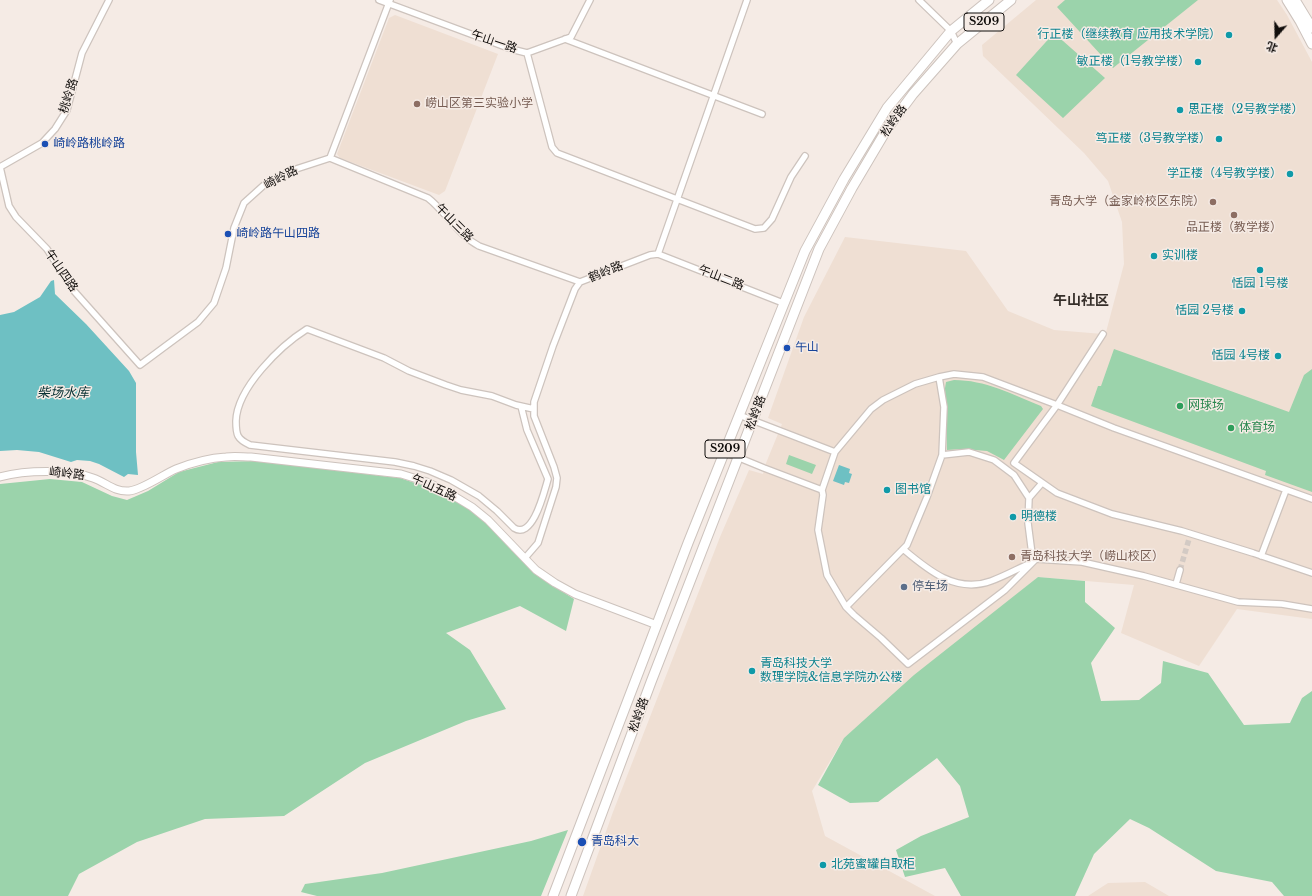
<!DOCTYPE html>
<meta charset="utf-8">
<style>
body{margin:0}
#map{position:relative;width:1312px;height:896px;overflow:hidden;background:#f5ebe5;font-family:"Libre Baskerville","Noto Sans SC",serif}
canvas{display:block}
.north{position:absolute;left:1256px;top:16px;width:40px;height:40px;-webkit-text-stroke:3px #f5ebe5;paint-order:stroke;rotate:200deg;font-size:11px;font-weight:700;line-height:16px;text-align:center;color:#110e0c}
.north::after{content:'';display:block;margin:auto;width:14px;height:18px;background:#110e0c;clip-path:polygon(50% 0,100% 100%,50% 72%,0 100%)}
</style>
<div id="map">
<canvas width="1312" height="896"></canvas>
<div class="north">北</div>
</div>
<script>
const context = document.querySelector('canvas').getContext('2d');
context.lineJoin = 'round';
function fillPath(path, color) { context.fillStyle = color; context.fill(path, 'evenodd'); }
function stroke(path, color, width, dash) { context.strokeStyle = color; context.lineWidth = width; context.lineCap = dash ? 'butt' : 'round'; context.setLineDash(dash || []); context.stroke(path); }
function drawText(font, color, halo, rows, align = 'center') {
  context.font = font + ' "Libre Baskerville","Noto Sans SC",serif'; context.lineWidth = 3; context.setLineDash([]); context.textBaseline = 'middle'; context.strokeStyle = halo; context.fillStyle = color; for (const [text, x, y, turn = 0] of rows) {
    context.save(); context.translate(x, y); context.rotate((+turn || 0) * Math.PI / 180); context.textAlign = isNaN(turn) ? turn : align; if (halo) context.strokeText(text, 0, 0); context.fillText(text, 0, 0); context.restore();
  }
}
const built = new Path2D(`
 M1036,0h241l10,15 25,47v557l-75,-10 -38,57 -78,-33 13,-48 -96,-8 -194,161 -32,53 13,45 110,60h-352l30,-84 107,-275 29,-67 14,4 1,-6 18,-44 -14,-6 36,-101 41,-80 121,14 42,60 46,19 49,4 2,2 19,-72 -2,-42 -14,-41 -24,-28 -101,-97 -1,-11z
 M395,15l103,39 -53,137 -6,4 -99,-37 -3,-4 52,-136z
 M1145,882l24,14h-81l20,-13z`);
const green = new Path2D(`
 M1065,0h133l-85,68 -56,-61z
 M1054,33l51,45 -42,40 -47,-43z
 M1114,349l175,63 15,-37 8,-6v123l-47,-17 1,-4 -175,-65 7,-20h3z
 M954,380c31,0 58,14 87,26l2,3 -39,51 -17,-9 -25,-2 -15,1 -2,-62 1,-6z
 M789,455l27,10 -4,9 -26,-10z
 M255,461l145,17 27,9 36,18 28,20 21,26 16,16 21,16 25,16 -8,32 -46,-25 -74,27 24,17 36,59 -40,12 -101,42 -81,53 -79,3 -68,23 -58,32 -11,22h-68v-412l50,-5 32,3 30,14 15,4 21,-9 31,-19 39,-10z
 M1038,577l47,4v21l30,26 -24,35 10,38 38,-1 22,-17 2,-22 45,12 36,52 46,-2 12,-25 10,-7v205h-28l-12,-14 -56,-11 -67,-43 -19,-9 -36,35 -19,42h-114l-16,-28 -40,9 -9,-27 25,-14 48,-19 -9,-31 -23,-28 -59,44 -28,1 -32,-18 26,-47 70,-63z
 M568,830l-27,66h-224l-16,-4 4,-8 77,-11 149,-32z`);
const water = new Path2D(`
 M54,280l1,14 31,30 43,47 7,12v69l2,23 -10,-1 -4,3 -25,-13 -9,-3 -13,-1 -6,2 -32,-10 -22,-2 -17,1v-136l14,-3 26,-15 11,-16z
 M839,465l11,4 -1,4 3,1 -3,9 -4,-1 -1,3 -11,-4z`);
const minorTunnel = new Path2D(`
 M1180,570l9,-31`);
const minor = new Path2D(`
 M379,0l132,49 16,4 44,-16 19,-37
 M919,0l32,31 6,13
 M565,39l197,75
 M527,53l25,94 5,6 198,76 9,-1 8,-9 19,-42 14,-21
 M330,158l98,40c18,14 30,37 51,48l101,36
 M0,167l9,39 7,11 31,32 27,42 66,74 58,-43 16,-19 12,-35 8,-40 10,-25 20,-18 29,-15 37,-12 60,-158
 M0,167l42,-24 13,-14 12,-19 15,-57 27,-53
 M658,254l125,49
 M1103,334l-46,71 -43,58 43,30 55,21 70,17 71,22 59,20
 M521,406l6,24 21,49c-4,13 -15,61 -34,49l-17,-17 -18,-15 -28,-16 -21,-9 -16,-5 -19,-4 -145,-17c-13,-6 -14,-10 -14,-24 1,-33 44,-75 71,-92l77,29 25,13 37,14 15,5 31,6 24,9 18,4
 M739,415l96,37
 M725,452l39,16 58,22
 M942,455l27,-3 25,8 20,15 15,23
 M1312,499l-198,-71 -57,-23 -74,-28 -29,-3 -15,3 -24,7 -32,16 -12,9 -36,43 -13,38 1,5 -5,35 9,45 19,32 8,8 27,23 27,26 97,-74 31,-31 46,3 62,14 94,26 44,2 30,5
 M903,549c25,21 53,45 88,32 14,-5 28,-13 42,-19l-5,-39 1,-25 13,-15
 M1261,556l25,-66
 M525,558l13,-15 18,-56 1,-9 -3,-11 -20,-51v-14l19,-56 22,-57 5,-7 70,-27 8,-1 89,-254
 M1176,584l4,-14
 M846,607l61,-62 20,-48 15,-42 2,-48 -5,-30`);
const tertiary = new Path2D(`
 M0,477c25,-7 69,-8 93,1 14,5 21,14 36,13 13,-1 35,-17 47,-22 15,-6 34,-11 50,-12 8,-1 17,0 25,0l150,17 26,8 22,11 23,14 16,13 48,50 19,13 20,11 82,31`);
const primary = new Path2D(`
 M1287,0l13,21 12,23
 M1295,0l17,28
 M553,896l135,-353 117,-292 39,-72 43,-71 64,-77 38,-31
 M571,896l80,-214 168,-433 33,-61 35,-59 26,-35 44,-50 54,-44`);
const markers = [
 [1229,35,4,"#0f9aa8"],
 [1198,62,4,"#0f9aa8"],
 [417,104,4,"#8d6e63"],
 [1180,110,4,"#0f9aa8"],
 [1219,139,4,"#0f9aa8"],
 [45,144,4,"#1a4fb4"],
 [1290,174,4,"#0f9aa8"],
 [1213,202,4,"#8d6e63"],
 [1234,215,4,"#8d6e63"],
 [228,234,4,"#1a4fb4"],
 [1154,256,4,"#0f9aa8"],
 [1260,270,4,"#0f9aa8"],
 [1242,311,4,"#0f9aa8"],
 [787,348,4,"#1a4fb4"],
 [1278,356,4,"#0f9aa8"],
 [1180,406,4,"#2e9e5b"],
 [1231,428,4,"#2e9e5b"],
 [887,490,4,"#0f9aa8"],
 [1013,517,4,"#0f9aa8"],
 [1012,557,4,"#8d6e63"],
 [904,587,4,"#5c6f8a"],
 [752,671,4,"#0f9aa8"],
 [582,842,5,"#1a4fb4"],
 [823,865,4,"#0f9aa8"]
];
const shields = [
 [984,22,40],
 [725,449,40]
];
const shieldNames = [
 ["S209",984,22],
 ["S209",725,449]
];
const cultureNames = [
 ["行正楼（继续教育 应用技术学院）",1221,35],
 ["敏正楼（1号教学楼）",1190,62],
 ["思正楼（2号教学楼）",1188,110,"left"],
 ["笃正楼（3号教学楼）",1211,139],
 ["学正楼（4号教学楼）",1282,174],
 ["实训楼",1162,256,"left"],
 ["恬园 1号楼",1260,284,"center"],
 ["恬园 2号楼",1234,311],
 ["恬园 4号楼",1270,356],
 ["图书馆",895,490,"left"],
 ["明德楼",1021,517,"left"],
 ["青岛科技大学",760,664,"left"],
 ["数理学院&信息学院办公楼",760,678,"left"],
 ["北苑蜜罐自取柜",831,865,"left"]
];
const streetNames = [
 ["午山一路",494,42,19],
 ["桃岭路",69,96,-72],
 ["松岭路",894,121,-55],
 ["崎岭路",281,178,-27],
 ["午山三路",454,223,45],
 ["午山四路",61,271,55],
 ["鹤岭路",606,272,-22],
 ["午山二路",721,278,21],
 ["松岭路",756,413,-69],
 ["崎岭路",67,474,6],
 ["午山五路",434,488,24],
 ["松岭路",639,715,-70]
];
const educationNames = [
 ["崂山区第三实验小学",425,104],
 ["青岛大学（金家岭校区东院）",1205,202,"right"],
 ["品正楼（教学楼）",1234,228,"center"],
 ["青岛科技大学（崂山校区）",1020,557]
];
const transitNames = [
 ["崎岭路桃岭路",53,144],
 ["崎岭路午山四路",236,234],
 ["午山",795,348],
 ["青岛科大",591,842]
];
const leisureNames = [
 ["网球场",1188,406],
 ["体育场",1239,428]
];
const serviceNames = [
 ["停车场",912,587]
];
const waterNames = [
 ["柴场水库",63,393]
];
const quarterNames = [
 ["午山社区",1081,301]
];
fillPath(built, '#efdfd3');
fillPath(green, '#9bd3ab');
fillPath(water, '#6ec0c3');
stroke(minorTunnel, '#d3cac4', 5.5, [5.5, 3]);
stroke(minor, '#cdc3bd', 8);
stroke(tertiary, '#cdc3bd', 9);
stroke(primary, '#cdc3bd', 11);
stroke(minor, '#fff', 5.5);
stroke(tertiary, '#fff', 7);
stroke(primary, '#fff', 9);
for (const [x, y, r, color] of markers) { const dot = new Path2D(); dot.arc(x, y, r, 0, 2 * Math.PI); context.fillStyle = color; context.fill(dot); stroke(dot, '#f5ebe5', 1.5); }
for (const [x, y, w] of shields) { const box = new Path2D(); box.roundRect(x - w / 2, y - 9, w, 18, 3); context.fillStyle = '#f5ebe5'; context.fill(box); stroke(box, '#110e0c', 1); }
drawText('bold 11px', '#110e0c', null, shieldNames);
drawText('12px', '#0d838f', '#f5ebe5', cultureNames, 'right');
drawText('12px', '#110e0c', '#f5ebe5', streetNames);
drawText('12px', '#785e54', '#f5ebe5', educationNames, 'left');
drawText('12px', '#164399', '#f5ebe5', transitNames, 'left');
drawText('12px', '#27864d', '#f5ebe5', leisureNames, 'left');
drawText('12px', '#4e5e75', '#f5ebe5', serviceNames, 'left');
drawText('italic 13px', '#073133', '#f5ebe5', waterNames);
drawText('bold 14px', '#362f2a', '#f5ebe5', quarterNames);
</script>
